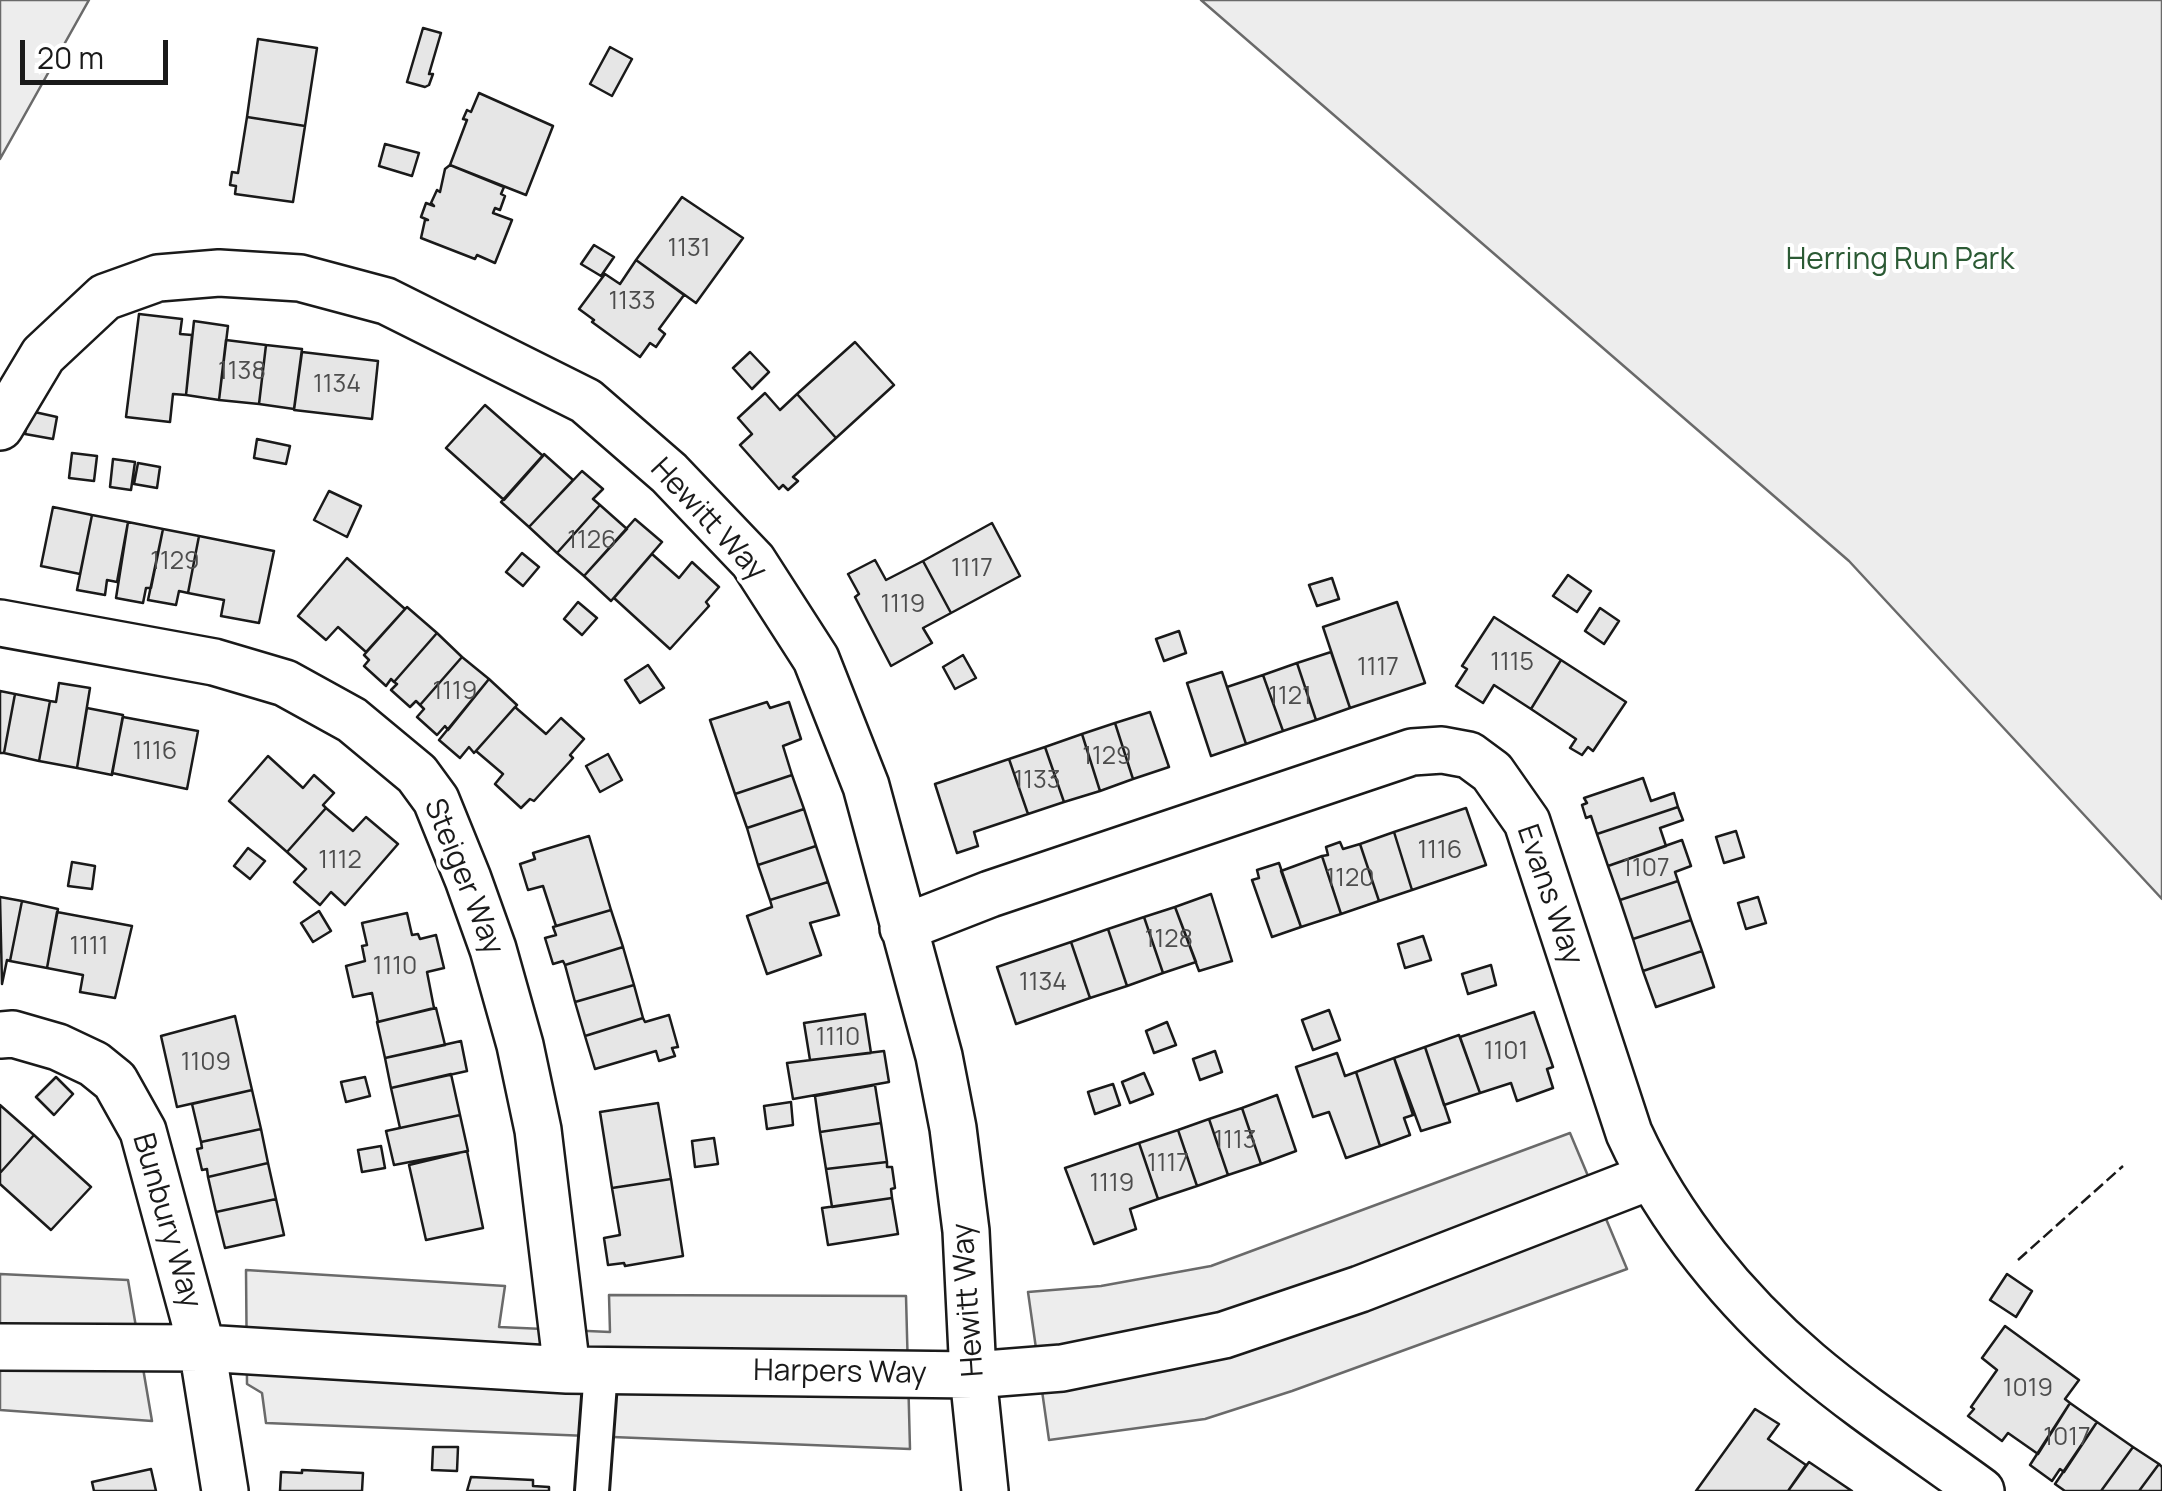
<!DOCTYPE html>
<style>
body{margin:0}
#map{position:relative;width:2162px;height:1491px;overflow:hidden;background:#fff;font-family:Manrope,sans-serif}
canvas{display:block}
.scale{position:absolute;left:20px;top:40px;width:148px;height:45px;box-sizing:border-box;border:5px solid #1a1a1a;border-top:0;padding-left:12px;font-size:30px;line-height:35px;white-space:nowrap;color:#1a1a1a;-webkit-text-stroke:8px #fff;paint-order:stroke}
</style>
<div id="map">
<canvas width="2162" height="1491"></canvas>
<div class="scale">20 m</div>
</div>
<script>
const context = document.querySelector('canvas').getContext('2d');
context.lineJoin = 'round';
function fillPath(path, color) { context.fillStyle = color; context.fill(path, 'evenodd'); }
function stroke(path, color, width, dash) { context.strokeStyle = color; context.lineWidth = width; context.lineCap = dash ? 'butt' : 'round'; context.setLineDash(dash || []); context.stroke(path); }
function drawText(font, color, halo, rows, align = 'center') {
  context.font = font + ' Manrope,sans-serif'; context.lineWidth = 8; context.setLineDash([]); context.textBaseline = 'middle'; context.strokeStyle = halo; context.fillStyle = color; for (const [text, x, y, turn = 0] of rows) {
    context.save(); context.translate(x, y); context.rotate((+turn || 0) * Math.PI / 180); context.textAlign = isNaN(turn) ? turn : align; if (halo) context.strokeText(text, 0, 0); context.fillText(text, 0, 0); context.restore();
  }
}
const built = new Path2D(`
 M0,0h89l-89,159z
 M1201,0h961v899l-313,-338z
 M1570,1133l57,136 -335,122 -87,28 -156,21 -21,-148 73,-6 110,-20z
 M246,1270l259,16 -6,41 111,5 -1,-37 297,1 4,153 -644,-26 -4,-30 -15,-9z
 M0,1274l128,6 24,141 -152,-11z`);
const building = new Path2D(`
 M423,28l18,5 -12,41h4l-4,11 -4,2 -18,-5z
 M258,39l59,9 -12,78 -58,-9z
 M610,47l22,12 -20,37 -22,-12z
 M479,93l74,33 -27,69 -76,-30 17,-45 -4,-1 4,-9 4,2z
 M247,117l58,9 -12,76 -58,-8 1,-8 -6,-1 2,-13 6,1z
 M385,144l34,9 -7,23 -33,-10z
 M450,165l54,22 -3,7 4,2 -5,14 -5,-2 -2,5 19,7 -17,43 -18,-8 -2,4 -54,-21 4,-18h3l-7,-3 5,-14 8,3 -3,-3 6,-13 3,2 5,-23z
 M682,197l61,41 -47,65 -60,-43z
 M594,245l20,12 -13,19 -20,-12z
 M636,260l48,35 -25,34 6,5 -9,13 -6,-4 -10,14 -48,-35 2,-2 -15,-11 26,-35 15,10z
 M139,314l43,5 -2,15 12,1 -6,60 -13,-1 -3,28 -44,-5z
 M194,321l34,5 -9,74 -33,-5z
 M226,340l40,5 -7,59 -40,-4z
 M855,342l39,43 -58,53 -39,-44z
 M266,345l36,4 -8,60 -35,-5z
 M302,352l76,9 -6,58 -78,-9z
 M750,352l19,20 -17,17 -19,-21z
 M765,393l15,17 17,-16 39,44 -43,39 5,4 -10,9 -5,-5 -4,4 -39,-44 12,-11 -14,-16z
 M485,405l58,51 -39,44 -58,-52z
 M30,411l27,6 -4,22 -28,-5z
 M257,439l33,7 -4,18 -32,-6z
 M72,453l25,3 -3,25 -25,-3z
 M544,454l29,26 -44,47 -28,-25z
 M113,459l22,3 -4,28 -21,-3z
 M138,463l22,4 -3,21 -23,-4z
 M582,471l21,18 -10,10 7,6 -43,48 -28,-26z
 M329,491l32,15 -14,31 -33,-17z
 M600,505l27,24 -43,47 -27,-23z
 M53,507l39,8 -12,59 -39,-8z
 M92,515l36,7 -11,60 -10,-2 -2,15 -28,-5z
 M635,519l27,23 -51,59 -27,-25z
 M128,522l35,7 -12,59h-5l-3,15 -27,-5z
 M992,523l28,53 -69,37 -28,-52z
 M163,529l36,7 -11,57 -9,-2 -3,14 -28,-5z
 M199,536l75,15 -15,72 -38,-7 3,-16 -36,-7z
 M522,553l17,14 -16,19 -17,-14z
 M652,554l27,24 13,-16 27,25 -13,15 3,4 -39,43 -56,-51z
 M347,558l58,51 -39,43 -28,-25 -12,13 -28,-24z
 M875,560l11,20 37,-19 28,52 -28,15 9,15 -41,23 -36,-69 4,-3 -11,-20z
 M1568,575l23,16 -14,21 -24,-16z
 M1332,578l7,21 -22,7 -8,-21z
 M578,602l19,16 -15,17 -18,-16z
 M1397,602l28,81 -75,25 -27,-81z
 M407,607l30,26 -43,49 -3,-3 -5,7 -22,-20 5,-6 -5,-5z
 M1600,608l19,13 -15,23 -19,-13z
 M1494,617l67,43 -30,49 -37,-24 -11,18 -27,-17 11,-17 -5,-3z
 M1179,631l7,22 -22,8 -8,-22z
 M437,633l25,24 -42,48 -4,-4 -6,6 -19,-17 6,-6 -3,-2z
 M1331,652l19,56 -34,12 -19,-57z
 M963,655l13,23 -21,11 -12,-22z
 M462,657l27,22 -41,51 -3,-4 -8,9 -20,-18 7,-8 -4,-4z
 M1561,660l65,42 -33,49 -5,-4 -6,8 -12,-7 6,-9 -45,-30z
 M1297,663l19,57 -33,11 -20,-56z
 M648,665l16,23 -24,15 -15,-23z
 M1222,672l24,72 -35,12 -24,-73z
 M1263,675l20,56 -37,13 -19,-57z
 M489,679l28,26 -43,48 -5,-6 -9,11 -21,-18z
 M59,683l31,5 -13,80 -38,-7 11,-60 6,1z
 M0,691l15,3 -11,59h-4z
 M15,694l35,7 -11,60 -35,-8z
 M767,702l3,6 19,-6 12,37 -18,7 9,29 -57,19 -25,-74z
 M515,707l31,27 15,-16 23,21 -14,16 3,3 -39,43 -4,-2 -9,9 -26,-24 8,-10 -27,-23z
 M87,708l36,7 -11,60 -35,-7z
 M1150,712l19,55 -36,12 -18,-56z
 M123,717l75,14 -11,58 -75,-16z
 M1115,723l18,56 -33,12 -18,-57z
 M1082,734l18,57 -36,11 -19,-55z
 M1045,747l19,55 -36,12 -19,-55z
 M608,754l14,26 -22,12 -14,-26z
 M268,756l35,32 11,-13 20,18 -11,12 3,3 -39,44 -58,-51z
 M1009,759l19,55 -54,18 4,14 -21,7 -22,-69z
 M792,775l12,34 -57,19 -12,-34z
 M1643,778l8,23 23,-8 4,14 -81,27 -6,-18 -5,2 -4,-13 5,-2 -3,-5z
 M1678,807l5,13 -23,8 6,18 -58,20 -11,-32z
 M326,808l27,23 13,-14 32,27 -53,61 -14,-13 -11,13 -26,-23 12,-13 -19,-17z
 M1466,808l20,57 -74,25 -18,-58z
 M804,809l12,37 -58,19 -11,-37z
 M1736,831l8,26 -20,6 -8,-26z
 M1394,832l18,58 -33,11 -19,-57z
 M589,836l22,74 -55,16 -13,-40 -15,4 -8,-26 15,-5 -2,-6z
 M1682,840l9,26 -16,6 3,9 -58,19 -12,-34z
 M1340,842l3,7 17,-5 19,57 -38,13 -19,-58 6,-1 -2,-8z
 M816,846l12,36 -58,18 -12,-35z
 M248,848l17,13 -15,18 -16,-13z
 M1322,856l19,58 -40,13 -20,-56z
 M72,862l23,4 -3,23 -24,-3z
 M1279,863l22,64 -29,10 -20,-57 7,-2 -2,-8z
 M1678,881l13,39 -58,19 -13,-39z
 M828,882l11,33 -29,8 11,32 -54,19 -20,-58 25,-9 -2,-7z
 M1211,894l21,67 -33,10 -24,-64z
 M0,897l22,4 -12,60 -3,-1 -5,24z
 M1758,897l8,26 -20,6 -8,-26z
 M22,901l36,8 -11,59 -37,-7z
 M1175,907l21,55 -33,11 -19,-56z
 M611,910l12,37 -58,18 -2,-4 -10,3 -8,-26 11,-3 -3,-8z
 M319,911l12,20 -18,11 -12,-19z
 M57,912l75,14 -17,72 -35,-6 3,-17 -36,-7z
 M407,913l5,22 6,-1 2,5 16,-4 8,33 -17,4 7,36 -56,14 -6,-29 -19,4 -7,-31 19,-5 -3,-15 5,-1 -5,-22z
 M1144,917l19,56 -36,13 -19,-57z
 M1691,920l11,31 -59,20 -10,-32z
 M1108,929l19,57 -37,12 -19,-56z
 M1423,936l8,24 -26,8 -7,-24z
 M1071,942l19,56 -74,26 -19,-57z
 M623,947l11,38 -59,17 -10,-37z
 M1702,951l12,36 -58,20 -13,-36z
 M1491,965l5,20 -28,9 -6,-20z
 M634,985l9,33 -58,18 -10,-34z
 M436,1008l9,37 -60,13 -8,-36z
 M1329,1010l11,30 -27,10 -11,-30z
 M1534,1012l19,55 -6,2 6,19 -36,13 -6,-18 -31,10 -20,-56z
 M865,1014l6,39 -61,7 -6,-37z
 M669,1015l9,32 -6,1 3,8 -16,5 -3,-10 -61,18 -10,-33 58,-18 2,4z
 M235,1016l17,74 -75,17 -16,-71z
 M1167,1022l9,23 -22,8 -8,-22z
 M1459,1035l21,58 -36,12 -19,-58z
 M461,1041l6,30 -76,17 -6,-30z
 M1425,1047l25,75 -29,9 -27,-73z
 M884,1051l5,31 -96,17 -6,-36z
 M1215,1051l7,21 -22,8 -7,-21z
 M1337,1053l8,23 11,-4 24,74 -34,12 -17,-46 -16,5 -17,-50z
 M1394,1058l19,57 -9,3 6,17 -30,11 -24,-74z
 M1144,1073l9,21 -23,9 -8,-21z
 M451,1074l9,41 -60,13 -9,-40z
 M56,1077l17,17 -19,21 -18,-18z
 M365,1077l5,19 -24,6 -5,-20z
 M1113,1084l7,21 -25,9 -7,-22z
 M875,1085l6,38 -61,9 -5,-36z
 M252,1090l9,39 -60,13 -9,-38z
 M1277,1095l19,56 -35,13 -19,-56z
 M791,1102l2,23 -26,4 -3,-23z
 M658,1103l13,76 -59,9 -12,-76z
 M0,1105l34,30 -34,38z
 M1242,1108l19,56 -33,11 -19,-56z
 M460,1115l8,36 -74,14 -8,-34z
 M1209,1119l19,56 -31,11 -19,-56z
 M881,1123l6,39 -61,7 -6,-37z
 M261,1129l7,34 -60,14 -1,-8 -5,1 -5,-21 5,-1 -1,-6z
 M1178,1130l19,56 -39,13 -19,-56z
 M34,1135l57,52 -40,43 -51,-46v-11z
 M714,1138l4,26 -23,3 -3,-26z
 M1139,1143l19,56 -28,10 6,20 -42,15 -29,-76z
 M381,1146l4,22 -23,4 -4,-22z
 M467,1151l16,77 -57,12 -17,-75z
 M887,1162v5h5l3,21 -4,1 1,9 -60,9 -6,-38z
 M268,1163l8,36 -60,13 -8,-35z
 M671,1179l12,77 -58,10 -1,-3 -16,2 -4,-27 16,-3 -8,-47z
 M892,1198l6,36 -70,11 -6,-37z
 M276,1199l8,36 -59,13 -9,-36z
 M2007,1274l25,17 -16,26 -26,-17z
 M2005,1326l74,54 -14,19 5,4 -32,51 -30,-21 -6,8 -34,-25 6,-7 -3,-2 26,-37 -15,-12z
 M2070,1403l27,19 -33,50 -4,-3 -8,12 -22,-16z
 M1755,1409l24,15 -11,15 38,26 -18,26h-92z
 M2097,1422l36,25 -32,44h-36l-10,-7z
 M433,1447h25l-1,24 -25,-1z
 M2133,1447l26,17 -20,27h-38z
 M1809,1462l43,29h-64z
 M2159,1464l3,3v24h-23z
 M151,1469l5,22h-62l-2,-9z
 M302,1470l61,3 -1,18h-82l1,-19 21,1z
 M471,1477l62,3v6l16,1v4h-82z`);
const pedestrian = new Path2D(`
 M592,1491l9,-121`);
const minor = new Path2D(`
 M0,427l43,-72 62,-58 53,-19 61,-5 81,5 86,23 200,100 83,72 84,88 63,98 50,127 73,270 14,72 13,103 7,144 12,116
 M0,623l214,39 71,21 67,37 65,54 19,26 32,79 25,70 27,96 18,85 29,240
 M903,928l87,-34 422,-142 30,-2 27,5 23,17 35,50 102,311c40,87 106,168 179,230 54,46 116,86 173,128
 M0,1035l13,-1 45,13 36,17 21,17 28,50 59,217 23,143
 M0,1347l202,1 365,22 406,5 89,-7 162,-33 136,-46 289,-112`);
const fence = new Path2D(`
 M2018,1260l105,-94`);
const numberNames = [
 ["1131",689,249],
 ["1133",632,302],
 ["1138",242,372],
 ["1134",337,385],
 ["1126",592,541],
 ["1129",175,562],
 ["1117",972,569],
 ["1119",903,605],
 ["1115",1512,663],
 ["1117",1378,668],
 ["1119",455,692],
 ["1121",1290,697],
 ["1116",155,752],
 ["1129",1107,757],
 ["1133",1037,781],
 ["1116",1440,851],
 ["1112",340,861],
 ["1107",1646,869],
 ["1120",1350,879],
 ["1128",1169,940],
 ["1111",89,947],
 ["1110",395,967],
 ["1134",1043,983],
 ["1110",838,1038],
 ["1101",1506,1052],
 ["1109",206,1063],
 ["1113",1235,1141],
 ["1117",1168,1164],
 ["1119",1112,1184],
 ["1019",2028,1389],
 ["1017",2067,1438]
];
const parkNames = [
 ["Herring Run Park",1900,261]
];
const streetNames = [
 ["Hewitt Way",708,520,47],
 ["Steiger Way",463,877,68],
 ["Evans Way",1549,895,71],
 ["Bunbury Way",166,1221,74],
 ["Hewitt Way",969,1300,-94],
 ["Harpers Way",840,1373,1]
];
fillPath(built, '#ededed');
stroke(built, '#6a6a6a', 2.5);
fillPath(building, '#e6e6e6');
stroke(building, '#1a1a1a', 2.5);
stroke(pedestrian, '#1a1a1a', 38);
stroke(minor, '#1a1a1a', 50);
stroke(pedestrian, '#fff', 32);
stroke(minor, '#fff', 45);
stroke(fence, '#1a1a1a', 2.5, [12, 5]);
drawText('25px', '#4d4d4d', null, numberNames);
drawText('30px', '#2b5a34', '#fff', parkNames);
drawText('30px', '#1a1a1a', '#fff', streetNames);
</script>
